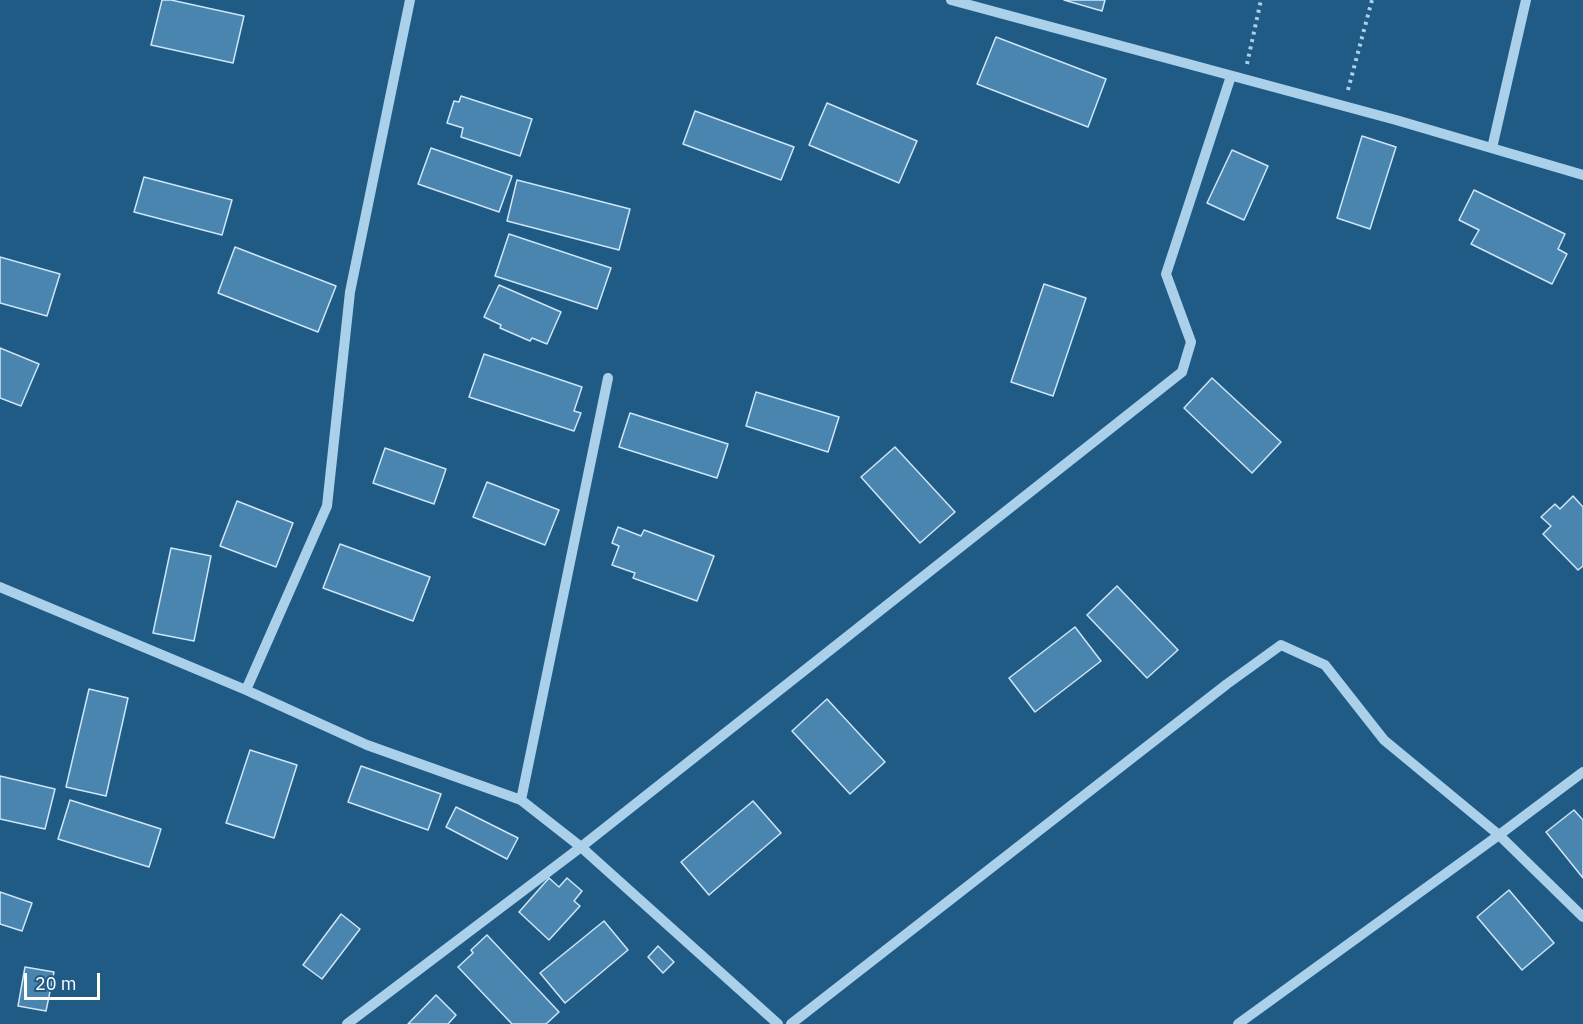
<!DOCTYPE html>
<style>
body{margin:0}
#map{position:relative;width:1583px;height:1024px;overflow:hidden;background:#205b86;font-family:"IBM Plex Sans",sans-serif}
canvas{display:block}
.scale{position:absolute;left:24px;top:973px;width:76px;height:27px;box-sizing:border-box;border:3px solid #fff;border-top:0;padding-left:8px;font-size:18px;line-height:21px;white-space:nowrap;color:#fff;-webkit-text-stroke:4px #205b86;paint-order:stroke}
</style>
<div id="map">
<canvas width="1583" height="1024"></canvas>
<div class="scale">20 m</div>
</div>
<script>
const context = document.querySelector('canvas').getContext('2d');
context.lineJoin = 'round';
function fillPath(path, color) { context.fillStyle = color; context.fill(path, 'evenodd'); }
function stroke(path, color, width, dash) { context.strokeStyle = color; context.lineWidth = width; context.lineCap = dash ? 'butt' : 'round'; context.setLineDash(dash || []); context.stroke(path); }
const building = new Path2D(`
 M162,0h9l73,16 -11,47 -82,-18z
 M1064,0h41l-3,11z
 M996,37l110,42 -18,48 -111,-43z
 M461,96l71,23 -12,37 -59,-19 2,-9 -16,-5 7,-22 5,1z
 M827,103l90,38 -18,42 -90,-38z
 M695,111l99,36 -13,33 -98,-36z
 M1362,136l34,11 -26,82 -33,-11z
 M431,148l81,28 -13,36 -81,-28z
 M1232,150l36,16 -24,54 -37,-17z
 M144,177l88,23 -10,35 -88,-23z
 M517,180l113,29 -11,41 -112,-29z
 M1474,190l91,44 -7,15 9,5 -15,30 -81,-40 8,-14 -20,-10z
 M509,234l102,34 -14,41 -102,-33z
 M235,247l101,39 -18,46 -100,-39z
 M0,257l60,17 -13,42 -47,-13z
 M1044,284l42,14 -33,98 -42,-14z
 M499,285l62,27 -14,32 -15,-6 -2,3 -30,-13 1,-3 -17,-8z
 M0,348l39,16 -18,42 -21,-8z
 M484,354l98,33 -8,24 7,2 -7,18 -105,-34z
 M1212,378l69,64 -29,31 -68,-65z
 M756,392l83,25 -11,35 -82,-26z
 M630,413l98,31 -11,34 -98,-31z
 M895,447l60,65 -35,31 -59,-66z
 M385,448l61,21 -12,35 -61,-21z
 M487,482l72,28 -14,35 -72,-28z
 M1573,496l10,11v59l-5,4 -35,-36 8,-8 -10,-9 14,-13 5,5z
 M237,501l56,22 -17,44 -56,-21z
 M618,527l23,9 3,-6 70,26 -17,45 -64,-23 2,-5 -23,-8 7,-19 -7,-3z
 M340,544l90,33 -17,44 -90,-33z
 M171,548l40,8 -17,85 -41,-8z
 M1117,586l61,64 -31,28 -60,-63z
 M1075,627l26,34 -66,51 -26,-34z
 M89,689l39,9 -22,98 -40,-9z
 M827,699l58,63 -35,32 -58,-63z
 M250,750l47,15 -23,73 -48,-15z
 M361,766l80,28 -13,36 -80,-28z
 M0,776l55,13 -10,40 -45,-10z
 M70,800l91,29 -12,38 -91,-28z
 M753,801l28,32 -72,62 -28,-33z
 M456,807l62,31 -11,21 -61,-32z
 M1574,810l9,10v58l-37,-46z
 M549,878l10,9 8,-9 15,13 -8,10 6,5 -31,34 -30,-28z
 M1509,890l45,53 -32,27 -45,-53z
 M0,892l32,11 -10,28 -22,-7z
 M341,914l19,15 -38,50 -19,-14z
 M604,921l24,29 -63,53 -25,-30z
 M487,935l72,77 -13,12h-34l-54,-57 15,-14 -2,-3z
 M658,946l16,16 -11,11 -15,-16z
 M25,967l29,5 -8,39 -28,-5z
 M436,995l20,20 -8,9h-40z`);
const path = new Path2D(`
 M1247,64l14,-64
 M1348,90l24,-90`);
const minor = new Path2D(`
 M951,0l445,120 187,55
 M1492,148l34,-148
 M0,587l246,103 121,55 154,55 60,47 197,177
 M246,690l81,-184 23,-214 60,-292
 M521,800l87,-422
 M347,1024l234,-177 601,-475 9,-30 -25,-68 65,-198
 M791,1024l436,-340 54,-39 44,20 59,75 115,95 84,82
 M1238,1024l261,-189 84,-63`);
fillPath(building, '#4985ae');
stroke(building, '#cee6f7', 1.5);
stroke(path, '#aad0ea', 4, [3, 4.5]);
stroke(minor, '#aad0ea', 10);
</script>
